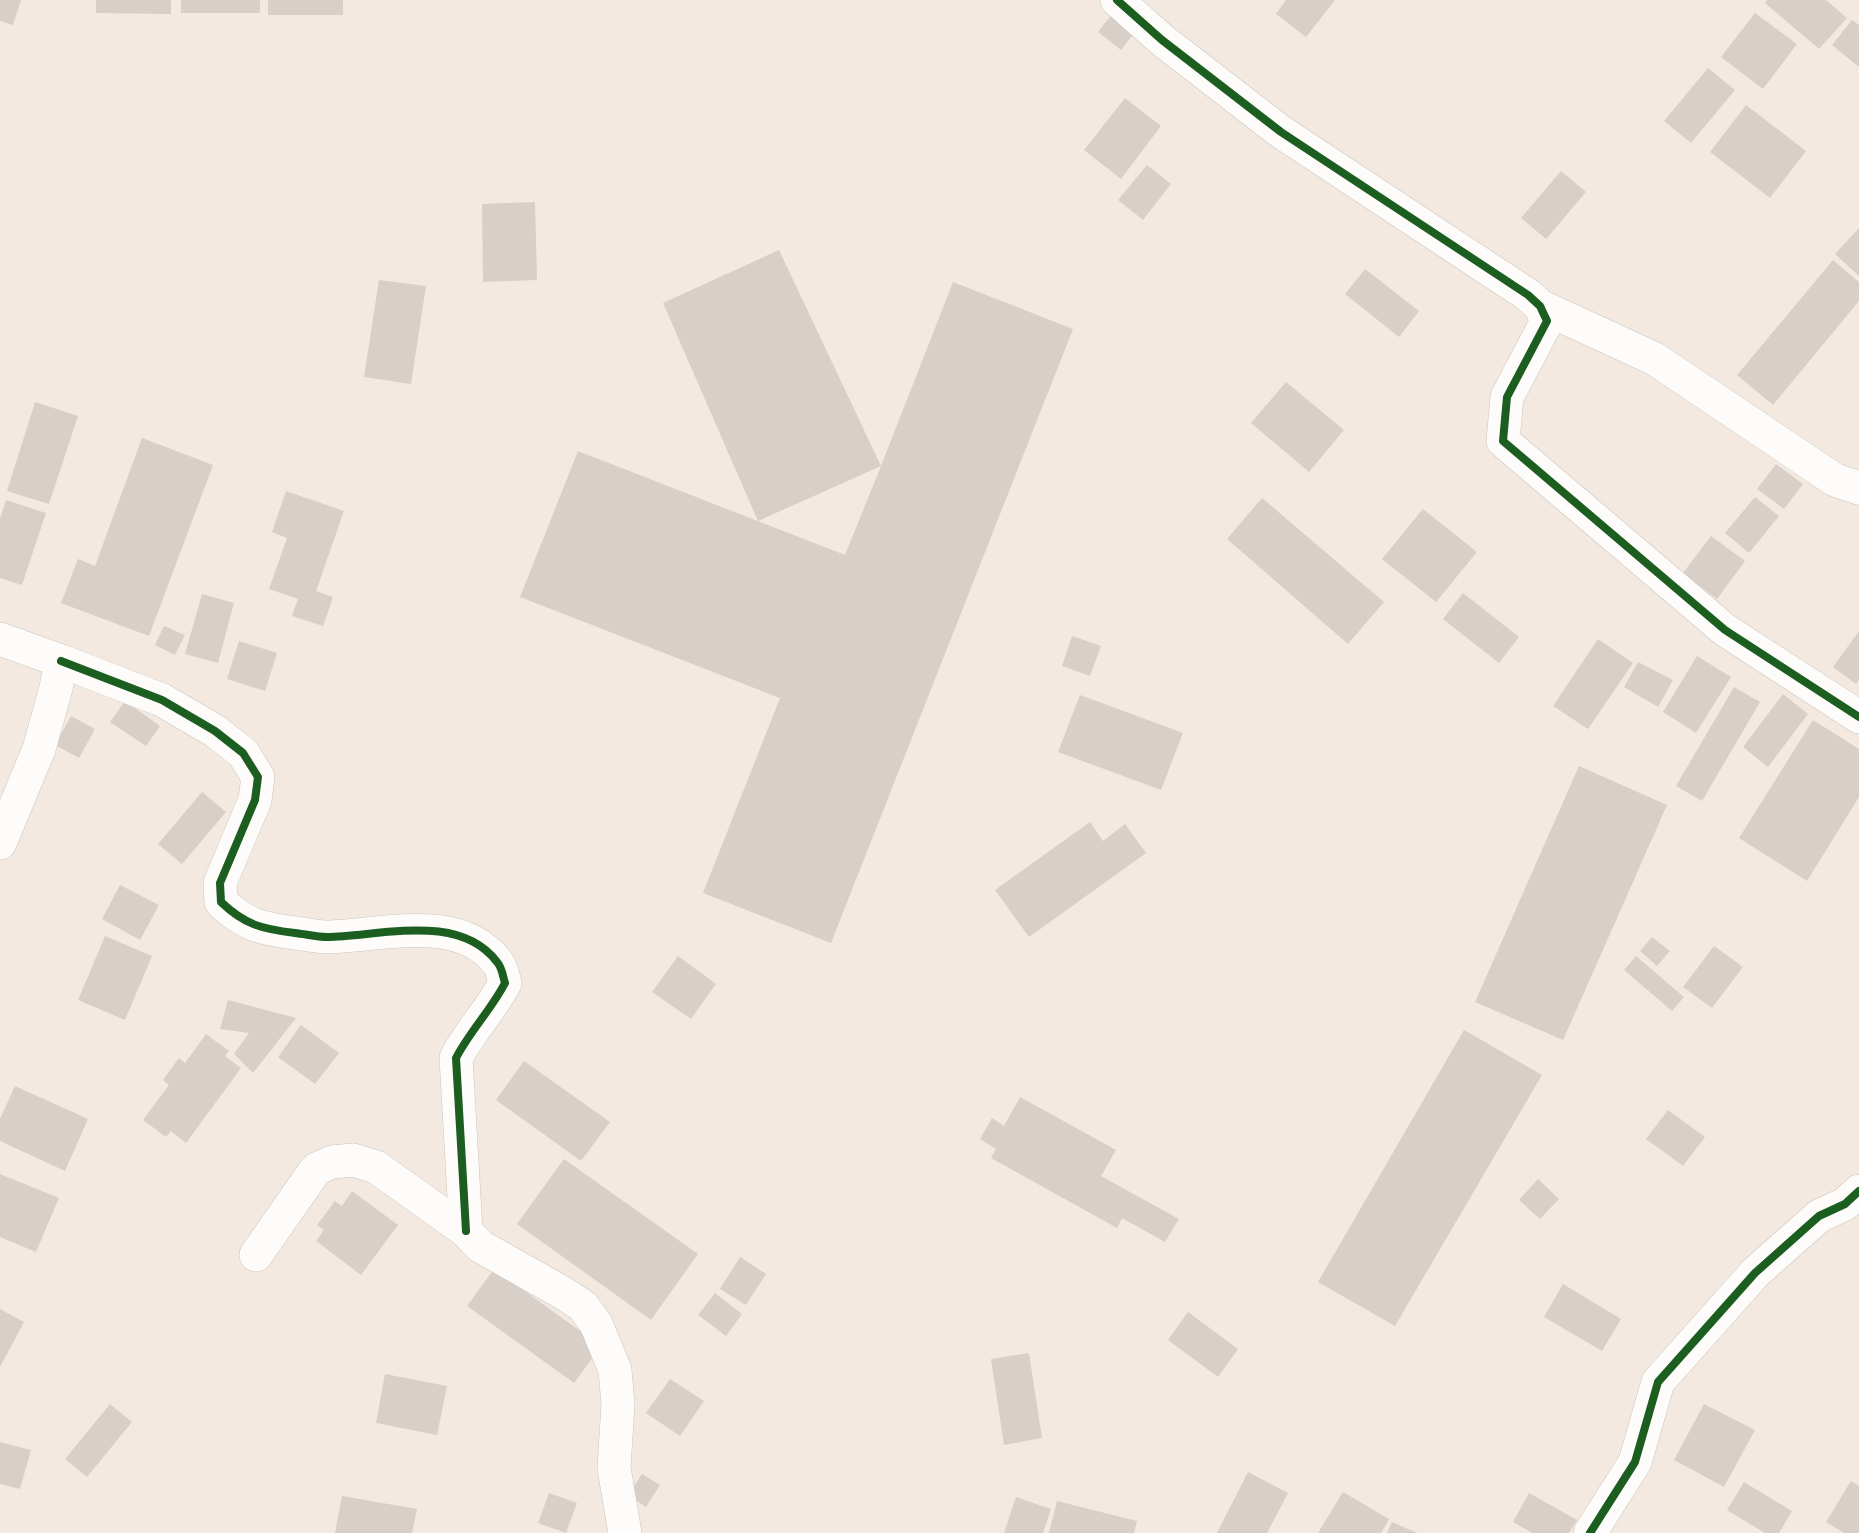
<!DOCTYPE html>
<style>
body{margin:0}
canvas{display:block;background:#f3e9e0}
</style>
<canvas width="1859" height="1533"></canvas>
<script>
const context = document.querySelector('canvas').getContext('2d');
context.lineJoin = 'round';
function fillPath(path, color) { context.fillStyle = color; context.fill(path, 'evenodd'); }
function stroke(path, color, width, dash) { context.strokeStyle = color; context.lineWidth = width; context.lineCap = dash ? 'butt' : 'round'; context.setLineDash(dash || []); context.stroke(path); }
const building = new Path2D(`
 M0,0h21l-8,25 -13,-4z
 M96,0h75v14l-75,-1z
 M181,0h79v13h-79z
 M268,0h75v15h-75z
 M1286,0h49l-29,37 -30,-23z
 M1767,0h59l21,18 -28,31 -54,-46z
 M1115,10l23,18 -17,22 -23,-18z
 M1755,13l42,31 -34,45 -42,-32z
 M1852,20l7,5v42l-27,-22z
 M1708,68l27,22 -44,53 -27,-22z
 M1125,98l36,28 -40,53 -37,-29z
 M1746,105l60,46 -36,47 -60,-46z
 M1147,165l24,19 -28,36 -25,-20z
 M1561,171l25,21 -40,47 -25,-21z
 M535,202l2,78 -54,2 -1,-78z
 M1859,228v48l-24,-22z
 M779,250l102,216 72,-184 120,47 -242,614 -128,-50 77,-195 -260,-101 58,-146 267,104 36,-89 -123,55 -95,-218z
 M1833,260l26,22v19l-86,104 -36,-30z
 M1365,269l54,42 -20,26 -54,-43z
 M379,280l47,6 -15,98 -47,-7z
 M1286,382l58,48 -35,42 -58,-49z
 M35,402l43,14 -29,88 -42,-13z
 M142,438l71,27 -64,171 -88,-33 17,-44 17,7z
 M1776,464l27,20 -19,25 -27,-20z
 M286,491l58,20 -28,80 17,6 -10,29 -31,-10 6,-17 -29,-10 18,-51 -15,-6z
 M1755,497l24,19 -30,37 -24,-20z
 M1262,498l122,104 -36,42 -121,-105z
 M6,500l40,13 -24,72 -22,-7v-59z
 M1423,509l54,43 -41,50 -54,-43z
 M1711,536l34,25 -28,38 -34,-26z
 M1463,593l56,44 -20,26 -56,-44z
 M202,594l32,9 -16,60 -33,-9z
 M164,626l21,9 -10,20 -20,-10z
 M1859,631v48l-3,5 -23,-17z
 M1072,636l29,10 -11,30 -28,-10z
 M1598,639l35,24 -45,66 -35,-23z
 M239,641l38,12 -12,38 -38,-12z
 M1697,656l34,21 -35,56 -33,-21z
 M1638,662l35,18 -15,27 -34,-20z
 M1734,687l26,15 -58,99 -26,-15z
 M1783,694l25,20 -40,53 -25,-20z
 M1080,695l103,38 -22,57 -103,-38z
 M125,701l35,25 -14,20 -36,-24z
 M71,716l24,13 -16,29 -24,-13z
 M1813,720l46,29v48l-52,84 -68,-43z
 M1579,766l88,39 -104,235 -88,-38z
 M202,792l24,20 -44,52 -24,-20z
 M1090,822l13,19 22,-17 21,29 -117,84 -34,-47z
 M120,885l39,20 -19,35 -38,-21z
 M105,936l47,20 -27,64 -47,-20z
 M1652,937l18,14 -13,15 -17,-15z
 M1714,946l29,21 -31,41 -29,-21z
 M678,956l38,28 -25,35 -39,-27z
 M1636,956l48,41 -12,14 -48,-41z
 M228,1000l68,18 -43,55 -19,-19 15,-21 -29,-4z
 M301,1025l38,28 -24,31 -37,-27z
 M1464,1030l78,45 -147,251 -77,-44z
 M206,1034l23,17 -4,5 16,12 -55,75 -15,-12 -5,6 -23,-17 26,-35 -6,-5 16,-22 6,5z
 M524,1061l86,61 -29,39 -85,-61z
 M15,1086l73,33 -23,52 -65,-30v-22z
 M1020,1097l96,53 -15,26 78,43 -14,23 -43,-24 -5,10 -126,-70 5,-9 -16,-10 12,-21 12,8z
 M1668,1110l37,27 -22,29 -37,-27z
 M564,1159l134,95 -47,66 -134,-96z
 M0,1174l59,24 -23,54 -36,-15z
 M1538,1179l21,20 -19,20 -21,-19z
 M352,1191l46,34 -37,50 -45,-34 8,-11 -7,-5 18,-24 7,5z
 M740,1257l26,17 -20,31 -26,-16z
 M494,1269l107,77 -27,37 -107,-77z
 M1563,1284l58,35 -19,32 -58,-34z
 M715,1293l27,21 -16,22 -28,-21z
 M0,1309l24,13 -24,45z
 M1188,1312l50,37 -20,28 -50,-37z
 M1029,1353l13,85 -38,7 -13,-86z
 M385,1374l62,12 -10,49 -61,-12z
 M670,1379l34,22 -24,35 -34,-23z
 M110,1404l22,18 -45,55 -22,-18z
 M1704,1404l51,26 -31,57 -50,-27z
 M0,1442l31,8 -11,39 -20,-5z
 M1248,1472l40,21 -21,40h-50z
 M642,1474l18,11 -14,22 -18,-12z
 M1851,1481l8,5v47h-15l-18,-11z
 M1744,1482l48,29 -13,22h-14l-38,-23z
 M1343,1492l46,27 -8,14h-63z
 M549,1493l28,10 -11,30 -28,-10z
 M1529,1493l48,27 -8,13h-37l-19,-11z
 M342,1496l75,13 -5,24h-77z
 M1016,1497l35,12 -8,24h-39z
 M1057,1501l80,20 -3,12h-85z
 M1392,1522l25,11h-30z`);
const minor = new Path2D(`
 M1117,0l45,40 119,92 247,163 12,11 7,15 -40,76 -4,44 222,189 134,87
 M1540,306l115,53 180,121 24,8
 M0,639l61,22 -5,27 -17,61 -39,94
 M61,661l101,39 53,31 28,22 15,24 -3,23 -35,83 1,19c24,23 41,27 74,31 10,1 22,4 32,4 54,-1 132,-25 170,25 5,5 6,15 8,21 -14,27 -35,48 -49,75l10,173
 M256,1255l60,-86 16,-7 21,-2 23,7 90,64 14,15 83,47 20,13 13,18 19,46 3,34 -4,64 11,65
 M1590,1533l45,-71 23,-80 97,-109 64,-57 26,-12 14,-13`);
const cycleway = new Path2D(`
 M1117,0l45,40 119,92 247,163 12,11 7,15 -40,76 -4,44 222,189 134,87
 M61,661l101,39 53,31 28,22 15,24 -3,23 -35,83 1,19c24,23 41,27 74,31 10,1 22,4 32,4 54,-1 132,-25 170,25 5,5 6,15 8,21 -14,27 -35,48 -49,75l10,173
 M1590,1533l45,-71 23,-80 97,-109 64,-57 26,-12 14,-13`);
fillPath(building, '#d7cfc8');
stroke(minor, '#cbc4bc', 34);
stroke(minor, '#fdfcfa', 33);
stroke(cycleway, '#1b5e20', 8);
</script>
